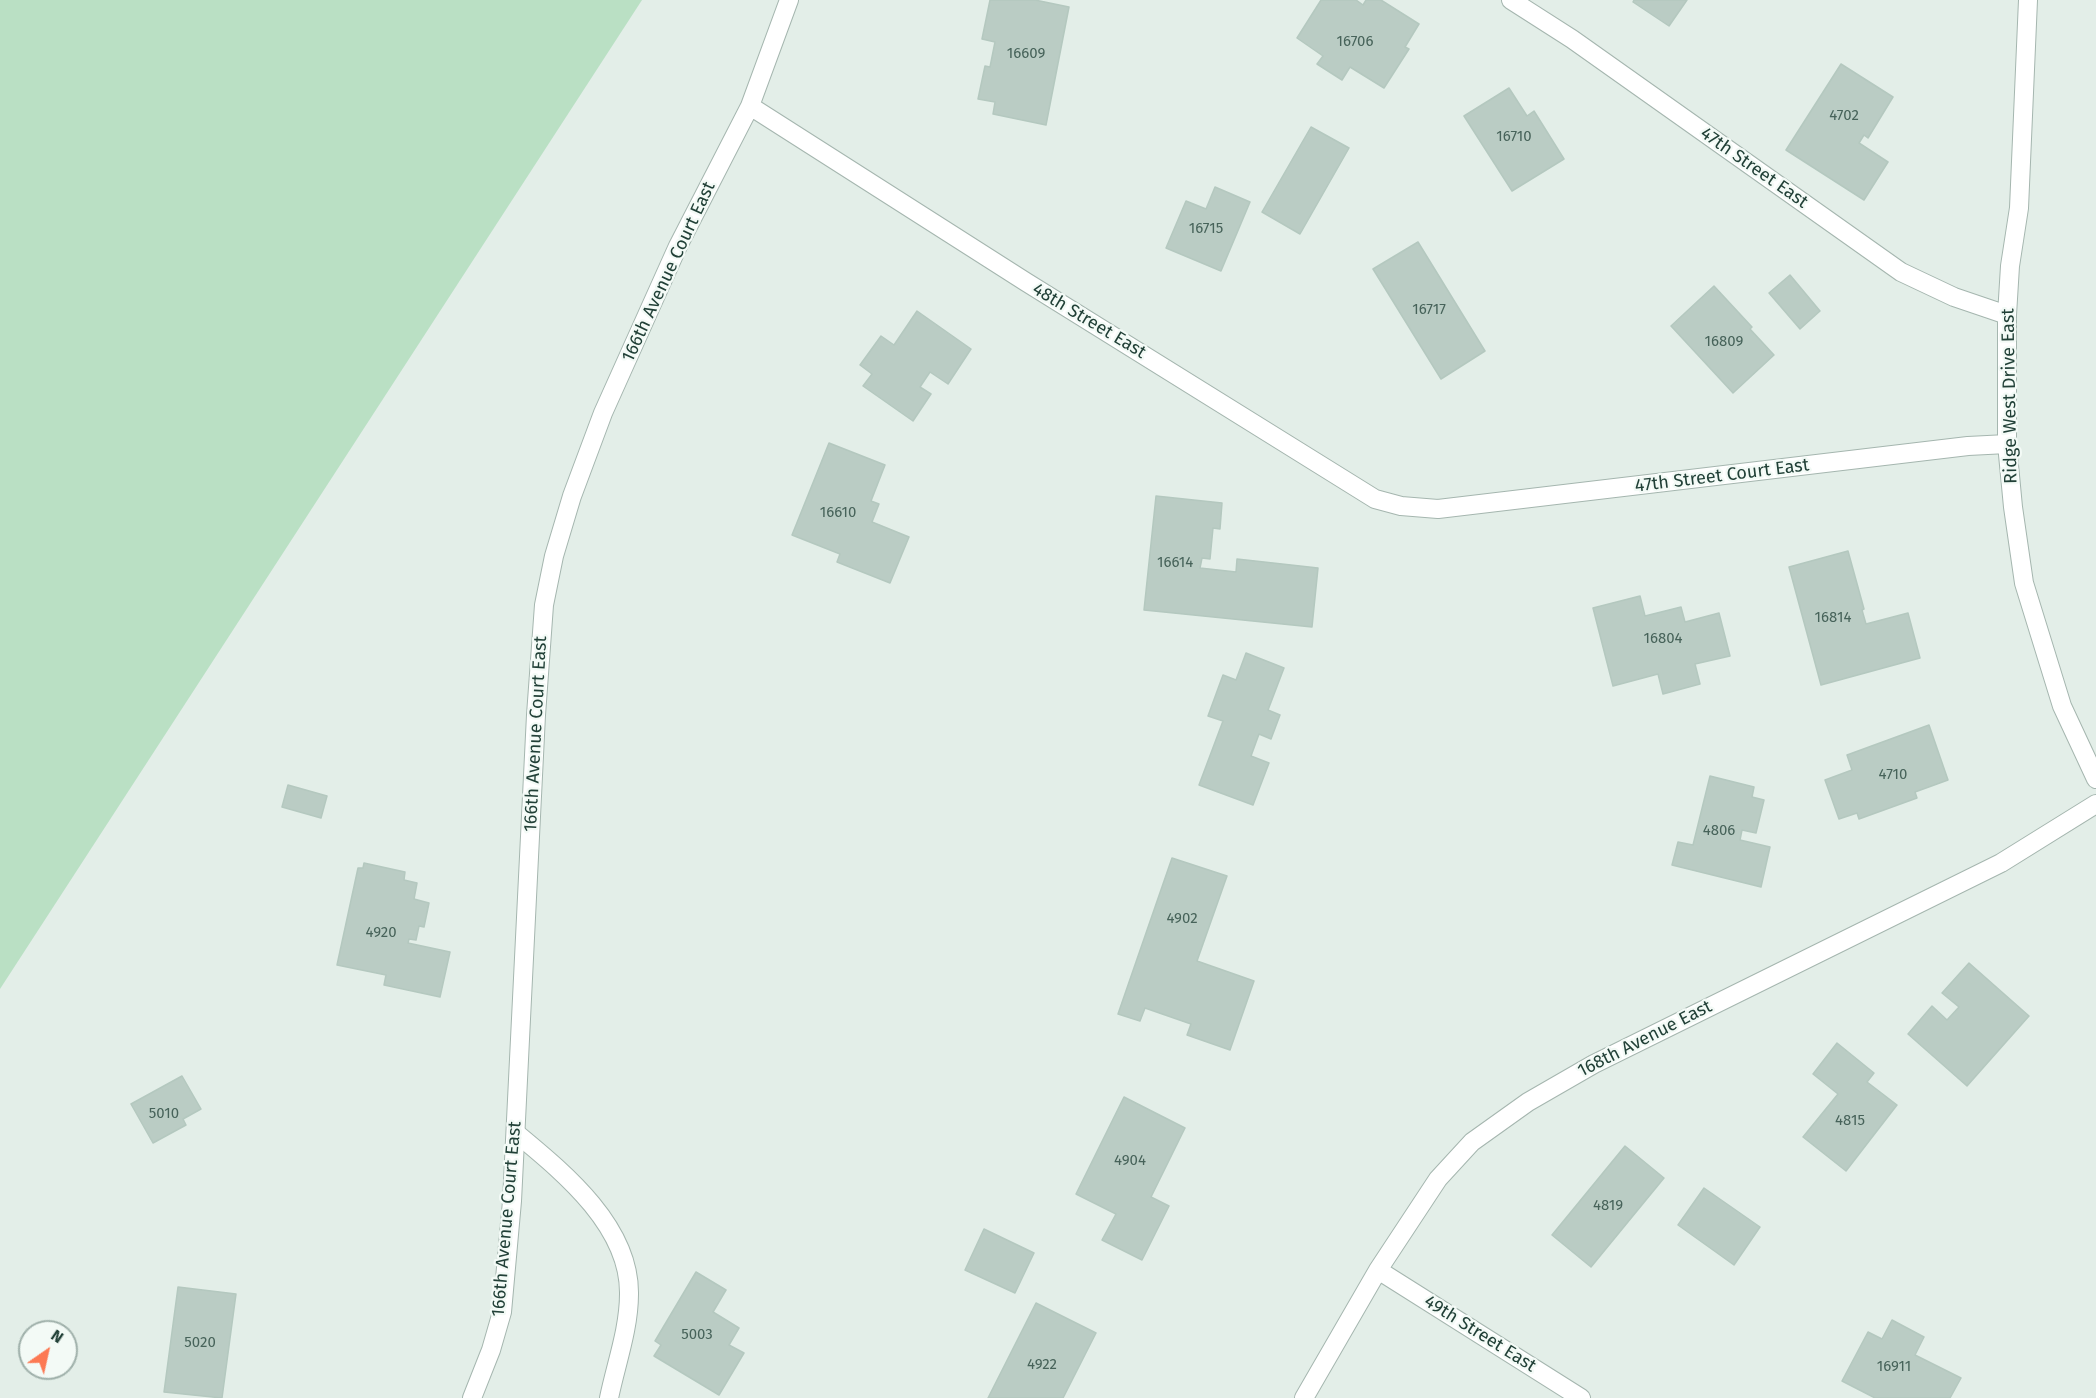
<!DOCTYPE html>
<style>
body{margin:0}
#map{position:relative;width:2096px;height:1398px;overflow:hidden;background:#e3eee8;font-family:"Fira Sans",sans-serif}
canvas{display:block}
.north{position:absolute;left:18px;top:1320px;width:60px;height:60px;box-sizing:border-box;background:#f3faf6;border:2px solid #9fb0aa;border-radius:50%;rotate:34deg;font-size:16px;font-weight:700;line-height:24px;text-align:center;color:#214037}
.north::after{content:'';display:block;margin:auto;width:21px;height:27px;background:#fc7953;clip-path:polygon(50% 0,100% 100%,50% 72%,0 100%)}
</style>
<div id="map">
<canvas width="2096" height="1398"></canvas>
<div class="north">N</div>
</div>
<script>
const context = document.querySelector('canvas').getContext('2d');
context.lineJoin = 'round';
function fillPath(path, color) { context.fillStyle = color; context.fill(path, 'evenodd'); }
function stroke(path, color, width, dash) { context.strokeStyle = color; context.lineWidth = width; context.lineCap = dash ? 'butt' : 'round'; context.setLineDash(dash || []); context.stroke(path); }
function drawText(font, color, halo, rows, align = 'center') {
  context.font = font + ' "Fira Sans",sans-serif'; context.lineWidth = 4.5; context.setLineDash([]); context.textBaseline = 'middle'; context.strokeStyle = halo; context.fillStyle = color; for (const [text, x, y, turn = 0] of rows) {
    context.save(); context.translate(x, y); context.rotate((+turn || 0) * Math.PI / 180); context.textAlign = isNaN(turn) ? turn : align; if (halo) context.strokeText(text, 0, 0); context.fillText(text, 0, 0); context.restore();
  }
}
const green = new Path2D(`
 M0,0h642l-642,989z`);
const building = new Path2D(`
 M990,0h45l34,7 -23,118 -53,-11 2,-12 -17,-3 7,-33 5,1 5,-25 -13,-3z
 M1321,0h35l7,5 3,-5h15l38,24 -14,23 4,2 -25,39 -34,-21 -8,13 -25,-16 6,-8 -26,-18z
 M1634,0h53l-18,26 -36,-24z
 M1841,64l52,33 -25,41 -4,-3 -5,8 29,19 -24,38 -78,-50z
 M1509,88l18,28 7,-5 30,48 -52,32 -48,-75z
 M1311,127l38,21 -49,86 -38,-22z
 M1215,187l35,15 -29,69 -55,-23 20,-47 20,8z
 M1418,242l67,109 -44,28 -68,-110z
 M1790,275l30,36 -20,18 -31,-36z
 M1714,286l38,41 -2,2 24,26 -41,38 -62,-67z
 M917,311l54,38 -23,35 -18,-12 -10,15 11,7 -18,27 -50,-35 9,-12 -12,-9 21,-29 13,9z
 M829,443l56,22 -14,36 8,3 -7,18 37,15 -19,46 -53,-21 3,-8 -48,-19z
 M1156,496l66,7 -2,26 -7,-1 -3,31 -8,-1 -2,10 36,4 1,-13 81,9 -6,59 -168,-17z
 M1848,551l16,58 -2,1 4,14 42,-11 12,45 -99,27 -32,-118z
 M1640,596l5,20 36,-9 4,15 34,-9 11,43 -35,8 5,20 -37,10 -5,-20 -45,12 -20,-78z
 M1246,653l38,15 -16,42 12,5 -9,24 -12,-5 -8,22 18,7 -16,42 -54,-20 24,-64 -15,-5 15,-41 13,5z
 M1929,725l19,55 -33,12 2,6 -58,21 -2,-6 -18,6 -14,-39 27,-10 -5,-15z
 M1710,776l44,11 -2,10 12,3 -8,33 -14,-3 -2,10 30,7 -9,40 -89,-22 6,-23 15,3z
 M288,785l39,11 -6,22 -39,-11z
 M1172,858l55,18 -30,85 57,20 -24,69 -43,-15 4,-11 -46,-16 -5,13 -22,-7z
 M364,863l41,9 -1,8 13,3 -3,16 15,4 -5,24 -5,-1 -3,14 -7,-1 -1,4 42,9 -10,45 -56,-12 2,-10 -49,-10 21,-97h5z
 M1969,963l60,53 -62,70 -59,-52 24,-28 15,14 12,-13 -17,-14z
 M1837,1043l37,30 -7,9 30,23 -51,66 -43,-34 35,-43 -25,-20z
 M182,1076l19,33 -18,10 3,6 -33,18 -22,-39z
 M1124,1097l61,31 -34,69 18,9 -27,54 -40,-20 14,-26 -40,-20z
 M1625,1146l39,32 -73,89 -39,-32z
 M1704,1188l56,39 -26,38 -56,-40z
 M984,1229l50,24 -19,40 -50,-23z
 M696,1272l30,18 -13,22 26,16 -10,17 15,8 -25,42 -65,-39 7,-11 -6,-4z
 M178,1287l58,7 -14,104 -58,-6z
 M1036,1303l60,30 -33,65h-75z
 M1892,1320l32,17 -9,18 46,23 -11,20h-75l-33,-17 26,-49 14,7z`);
const service = new Path2D(`
 M516,1133c47,39 114,93 113,161 0,35 -13,70 -20,104`);
const minor = new Path2D(`
 M1511,0l61,39 329,233 53,25 53,18
 M2028,0l-9,208 -9,58 -3,49v129l6,63 11,76 38,123 34,73
 M750,106l276,176 349,217 26,7 37,3 530,-63 39,-2
 M1378,1270l203,128
 M472,1398l19,-48 11,-38 10,-111 24,-486 8,-110 10,-49 18,-60 31,-83 75,-167 72,-140 39,-106
 M1304,1398l74,-128 60,-91 34,-37 56,-40 66,-38 407,-201 95,-59`);
const numberNames = [
 ["16706",1355,42],
 ["16609",1026,54],
 ["4702",1844,116],
 ["16710",1514,137],
 ["16715",1206,229],
 ["16717",1429,310],
 ["16809",1724,342],
 ["16610",838,513],
 ["16614",1175,563],
 ["16814",1833,618],
 ["16804",1663,639],
 ["4710",1893,775],
 ["4806",1719,831],
 ["4902",1182,919],
 ["4920",381,933],
 ["5010",164,1114],
 ["4815",1850,1121],
 ["4904",1130,1161],
 ["4819",1608,1206],
 ["5003",697,1335],
 ["5020",200,1343],
 ["4922",1042,1365],
 ["16911",1894,1367]
];
const streetNames = [
 ["47th Street East",1754,168,35],
 ["166th Avenue Court East",669,272,-65],
 ["48th Street East",1089,321,31],
 ["Ridge West Drive East",2010,396,-91],
 ["47th Street Court East",1722,476,-7],
 ["166th Avenue Court East",536,734,-87],
 ["168th Avenue East",1645,1039,-27],
 ["166th Avenue Court East",507,1219,-85],
 ["49th Street East",1480,1334,32]
];
fillPath(green, '#bae0c4');
fillPath(building, '#baccc4');
stroke(building, '#b4c8bf', 1.5);
stroke(service, '#a5b6af', 20);
stroke(minor, '#a5b6af', 20);
stroke(service, '#fff', 18);
stroke(minor, '#fff', 18);
drawText('15px', '#47635a', null, numberNames);
drawText('18px', '#214037', '#f3faf6', streetNames);
</script>
